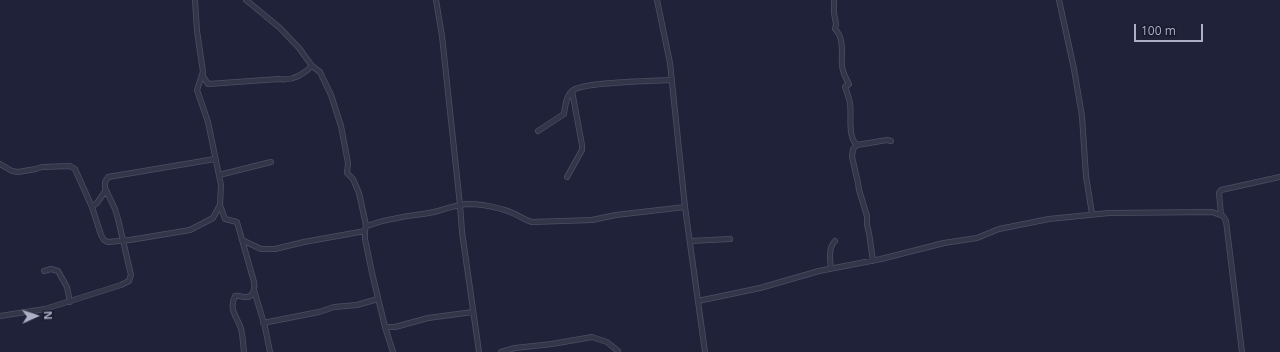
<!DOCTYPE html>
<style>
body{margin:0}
#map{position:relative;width:1280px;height:352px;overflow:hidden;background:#1f2239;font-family:"Open Sans",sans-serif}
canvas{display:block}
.north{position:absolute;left:16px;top:296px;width:40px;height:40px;-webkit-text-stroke:3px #191a2e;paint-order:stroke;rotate:87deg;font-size:11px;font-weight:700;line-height:16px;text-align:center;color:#adafc6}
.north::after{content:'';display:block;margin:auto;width:14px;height:18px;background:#adafc6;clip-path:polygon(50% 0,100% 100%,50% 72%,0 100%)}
.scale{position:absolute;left:1134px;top:24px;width:69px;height:18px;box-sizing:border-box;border:2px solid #adafc6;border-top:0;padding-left:5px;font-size:12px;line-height:14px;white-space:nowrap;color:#adafc6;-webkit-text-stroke:3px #191a2e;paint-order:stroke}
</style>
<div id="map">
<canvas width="1280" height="352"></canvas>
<div class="north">N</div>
<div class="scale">100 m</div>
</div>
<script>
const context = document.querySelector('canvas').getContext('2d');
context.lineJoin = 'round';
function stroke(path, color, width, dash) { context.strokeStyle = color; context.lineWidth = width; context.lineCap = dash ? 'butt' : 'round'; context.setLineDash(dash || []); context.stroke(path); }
const minor = new Path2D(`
 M195,0l2,31 6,41 -6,18 11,32 13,63 -1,20 5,14 12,3 17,60c1,6 0,16 -9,15 -4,0 -6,-2 -10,-1 -7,14 3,22 6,33 2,8 2,15 3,23
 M246,0l34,28 19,20 13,18 8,6 11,23 10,31 7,37 -1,10 6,6 6,14 7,32 -1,6v8l7,34 13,54 8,25
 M436,0l6,36 18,169 2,27 17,120
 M657,0l13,63 15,144 20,145
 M834,0v13l2,11 -1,5c10,10 6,25 7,37 1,6 4,13 7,18l-4,3c2,5 4,11 5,16 2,13 -3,33 7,42
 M1059,0l15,69 8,47 4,60 6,38
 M202,75l6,9 71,-5c12,2 24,-4 33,-13
 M538,131l26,-17c1,-7 2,-18 8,-23 9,-9 83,-10 100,-11
 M0,164l12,7 6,1 18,-3 6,-2 28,-1 5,3 17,38 9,28 3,5 4,2 22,-2 60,-10 23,-12 7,-13
 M219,175l52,-13
 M567,177l15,-27v-5l-10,-54
 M92,207l5,-4 9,-13
 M1221,215l-2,-22 2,-3 59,-13
 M366,225h4c21,-8 43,-9 64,-13 11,-3 22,-7 33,-8 11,0 24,2 34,5 12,2 20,10 31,13l60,-2 24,-5 69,-8
 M242,240l19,9h14l29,-7 61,-11
 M690,241l40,-2
 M873,261l-4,-28 -2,-8v-9l-8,-26 -1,-7 -6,-26 1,-8 4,-4 30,-5 4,1
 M831,269c-1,-9 -3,-21 4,-28
 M44,271l7,-2 7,2 9,16 3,15
 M254,290l11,37 5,25
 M698,301l62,-13 59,-17 62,-12 63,-16 33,-5 22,-9 50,-10 60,-6 103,-1 11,4 3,5 16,131
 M0,316l45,-7 76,-24 8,-4 2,-6 -13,-56 -3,-10 -10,-21v-6l3,-5 107,-18
 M263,323l56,-11 15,-5 23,-2 21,-6
 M385,327h10l33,-9 45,-6
 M501,352l14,-4 37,-4 40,-7 15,5 11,9`);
stroke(minor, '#4d4f64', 6);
stroke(minor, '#333549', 4.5);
</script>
